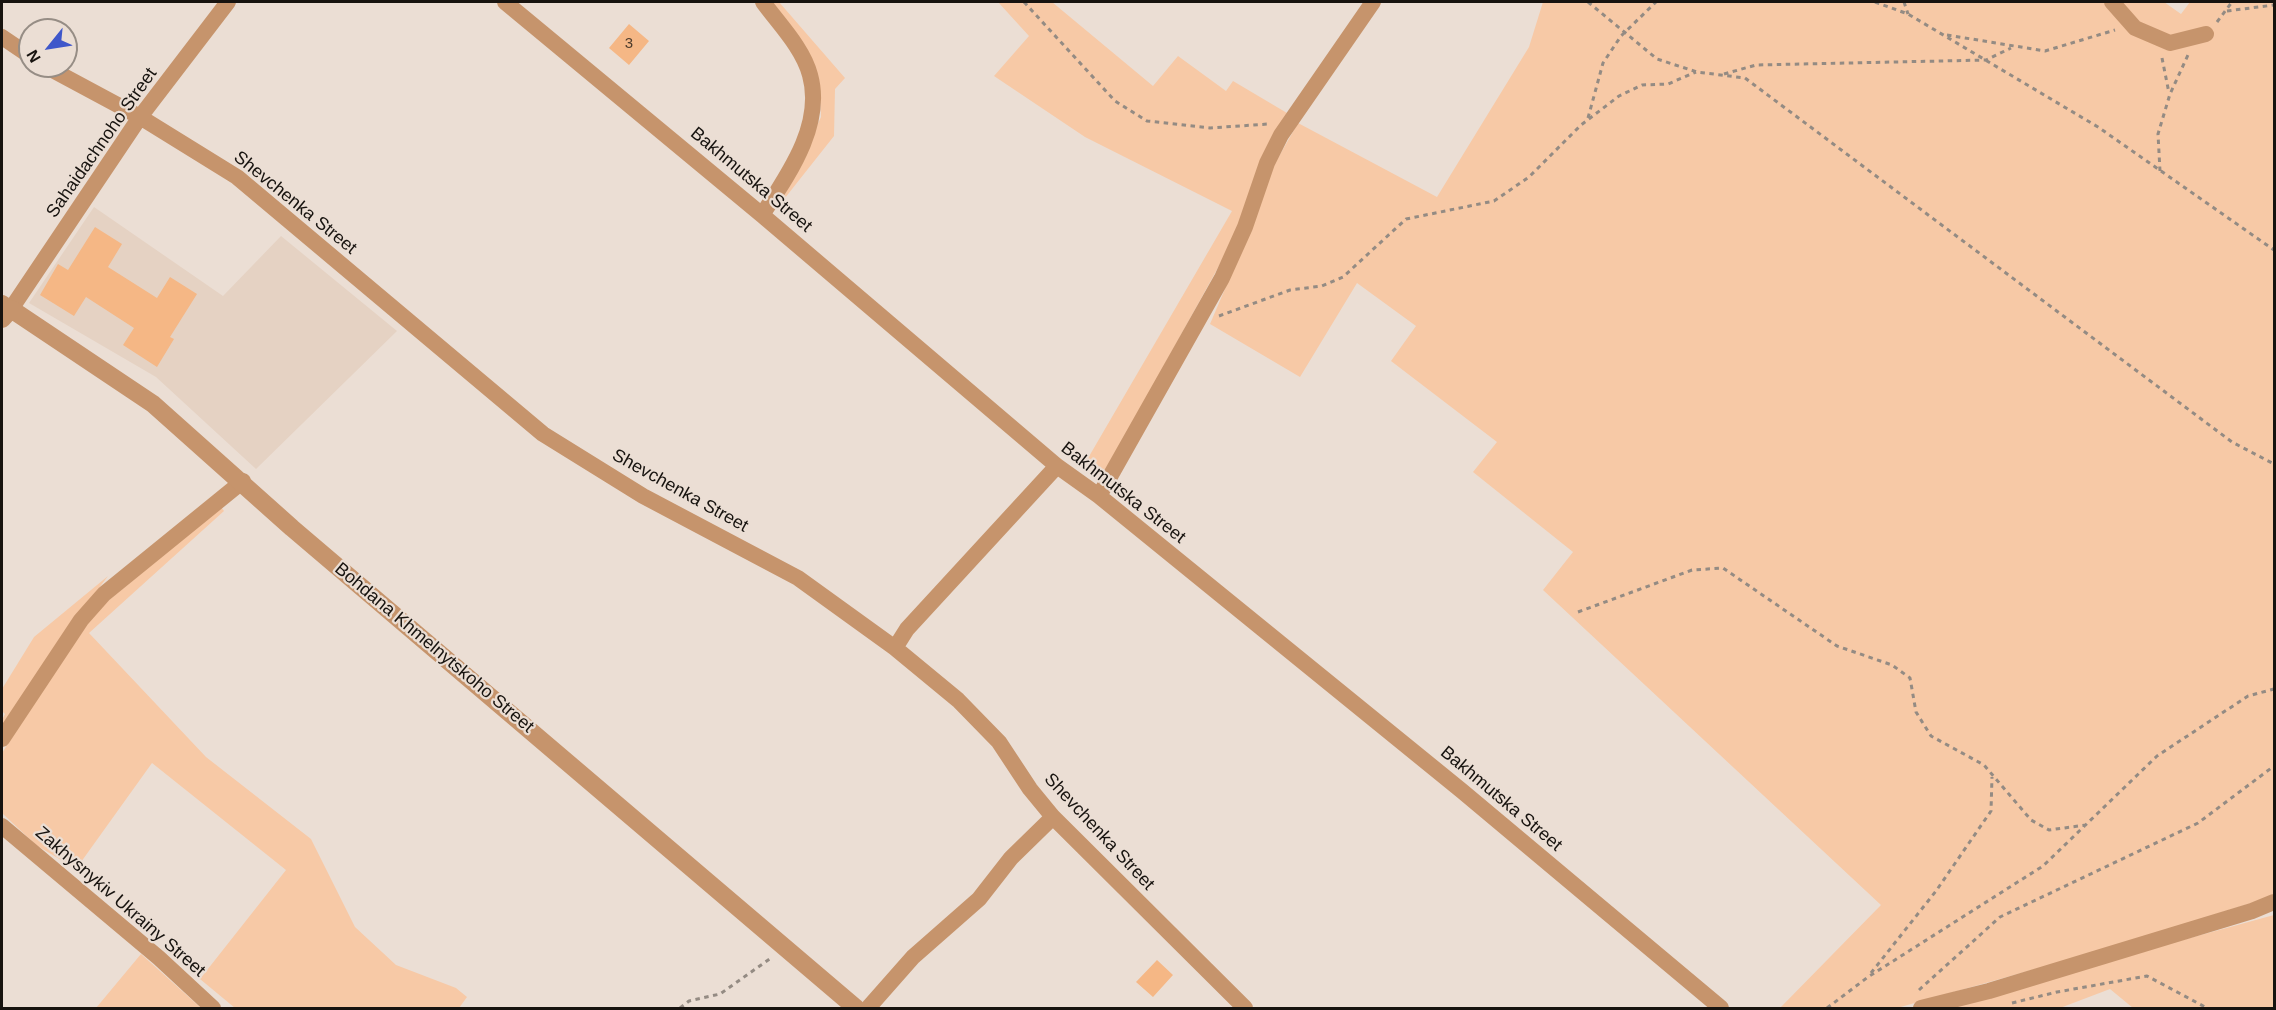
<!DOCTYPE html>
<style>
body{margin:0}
#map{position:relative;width:2276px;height:1010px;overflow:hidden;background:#ebded4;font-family:Helvetica,sans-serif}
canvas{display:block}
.frame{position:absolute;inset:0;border:3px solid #17130f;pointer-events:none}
.north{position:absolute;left:18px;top:18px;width:60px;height:60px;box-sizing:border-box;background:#ebded4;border:2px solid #968d85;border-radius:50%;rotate:240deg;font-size:16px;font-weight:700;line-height:24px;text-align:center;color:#17130f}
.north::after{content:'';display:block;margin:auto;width:21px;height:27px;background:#3f57ca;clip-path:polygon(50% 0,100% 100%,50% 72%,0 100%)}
</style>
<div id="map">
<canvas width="2276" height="1010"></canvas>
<div class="frame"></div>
<div class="north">N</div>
</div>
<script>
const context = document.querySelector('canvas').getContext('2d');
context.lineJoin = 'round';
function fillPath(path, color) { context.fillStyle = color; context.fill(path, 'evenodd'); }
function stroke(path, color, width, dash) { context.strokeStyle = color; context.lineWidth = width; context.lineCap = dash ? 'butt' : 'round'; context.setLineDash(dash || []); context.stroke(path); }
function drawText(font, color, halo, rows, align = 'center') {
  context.font = font + ' Helvetica,sans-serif'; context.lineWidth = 4.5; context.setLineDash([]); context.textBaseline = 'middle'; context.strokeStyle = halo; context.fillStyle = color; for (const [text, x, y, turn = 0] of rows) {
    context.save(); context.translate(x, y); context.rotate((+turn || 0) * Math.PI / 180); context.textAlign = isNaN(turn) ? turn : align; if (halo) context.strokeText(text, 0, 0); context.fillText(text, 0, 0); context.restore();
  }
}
const built = new Path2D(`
 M94,207l129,89 58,-60 116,95 -141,138 -100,-92 -127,-74z`);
const green = new Path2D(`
 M772,2h7l66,76 -10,11 -1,47 -53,67 40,-86 -1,-30z
 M998,2h54l101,84 25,-30 48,35 7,-10 54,32 -56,131 -130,236 -17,-15 148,-254 -147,-74 -91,-61 35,-40z
 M1543,2h563l21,24 43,22 36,-9 -4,-11 -32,11 -33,-15 -20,-22h47l17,12 9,-12h84v894l-189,59 -188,53h-117l101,-103 -338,-315 30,-38 -100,-80 24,-30 -106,-81 25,-35 -59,-43 -57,94 -90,-53 41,-96 19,-56 28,-49 139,74 92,-150z
 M221,507l3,4 -135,122 117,124 105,82 44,88 41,38 60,23 11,9 -8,11h-224l-35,-29 86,-109 -134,-107 -76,106 -40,-24 -34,-32v-60l75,-117 27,-32z
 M108,576l-47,62 -59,93v-11l3,-6 -3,-3v-22l32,-52z
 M2274,915v93h-141l-23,-19 -50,19h-126z
 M141,954l60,54h-105z`);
const building = new Path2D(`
 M629,24l20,17 -20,24 -20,-17z
 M95,227l27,17 -14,23 49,31 13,-21 27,17 -27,43 4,2 -17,28 -34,-22 11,-17 -48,-31 -12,19 -34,-21 18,-31 10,6z
 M1157,960l16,15 -20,22 -17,-15z`);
const path = new Path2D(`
 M1024,2l91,99 32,20 63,7 58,-4
 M1588,2l69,57 40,13 48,6 487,364 42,22
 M1875,2l33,12 190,113 176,123
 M1904,2l4,12
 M2227,11l47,-6
 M2217,22l15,-20
 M1947,35l98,16 70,-21
 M2162,58l7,35
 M1724,74l32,-9 230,-5 25,-12
 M1588,118l15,-55 18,-27 35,-34
 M2160,171l-2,-37 12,-40 18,-39
 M1219,316l71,-26 32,-4 21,-9 63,-58 88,-18 35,-24 52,-52 38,-29 23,-11 26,-1 28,-12
 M1578,612l114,-42 31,-2 114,78 55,19 18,13 6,34 15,24 53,29 47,55 18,10 37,-5
 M1871,973l65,-82 55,-80 1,-34
 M1919,990l81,-73 198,-94 76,-57
 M2012,1003l45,-11 90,-16 60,32
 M680,1008l9,-7 31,-7 51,-36
 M1827,1008l41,-31 175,-111 114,-110 91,-60 26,-7`);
const minor = new Path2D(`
 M505,2l257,213 295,251 42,30 363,295 259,217
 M2112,2l23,26 35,15 36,-9
 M2,37l28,19
 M45,66l95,51 97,60 306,257 100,62 155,82 97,70 63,52 41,42 31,47 23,28 192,191
 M762,215c26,-40 62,-90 48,-140 -7,-27 -31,-51 -47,-73
 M2,303l9,6 129,-192 88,-115
 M1099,496l123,-218 23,-51 22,-64 14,-28 92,-133
 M895,648l12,-19 150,-163
 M2,739l79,-119 23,-26 139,-113
 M2,826l157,132 54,50
 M868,1008l45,-51 66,-58 32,-41 42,-41
 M1921,1008l68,-17 263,-80 22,-9`);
const tertiary = new Path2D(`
 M2,319l9,-10 142,95 139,124 564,480`);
const numberNames = [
 ["3",629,44]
];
const streetNames = [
 ["Sahaidachnoho Street",102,143,-55],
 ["Bakhmutska Street",751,180,40],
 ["Shevchenka Street",295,203,39],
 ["Shevchenka Street",680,491,29],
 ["Bakhmutska Street",1123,493,38],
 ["Bohdana Khmelnytskoho Street",434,648,40],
 ["Bakhmutska Street",1501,799,40],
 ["Shevchenka Street",1099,832,47],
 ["Zakhysnykiv Ukrainy Street",120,902,41]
];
fillPath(built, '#e5d2c3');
fillPath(green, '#f7c9a6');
fillPath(building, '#f5b785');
stroke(path, '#948b83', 3, [4.5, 4.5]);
stroke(minor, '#c6946c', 16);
stroke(tertiary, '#c6946c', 18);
drawText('15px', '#4e3c2c', null, numberNames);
drawText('18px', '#17130f', '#ebded4', streetNames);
</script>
